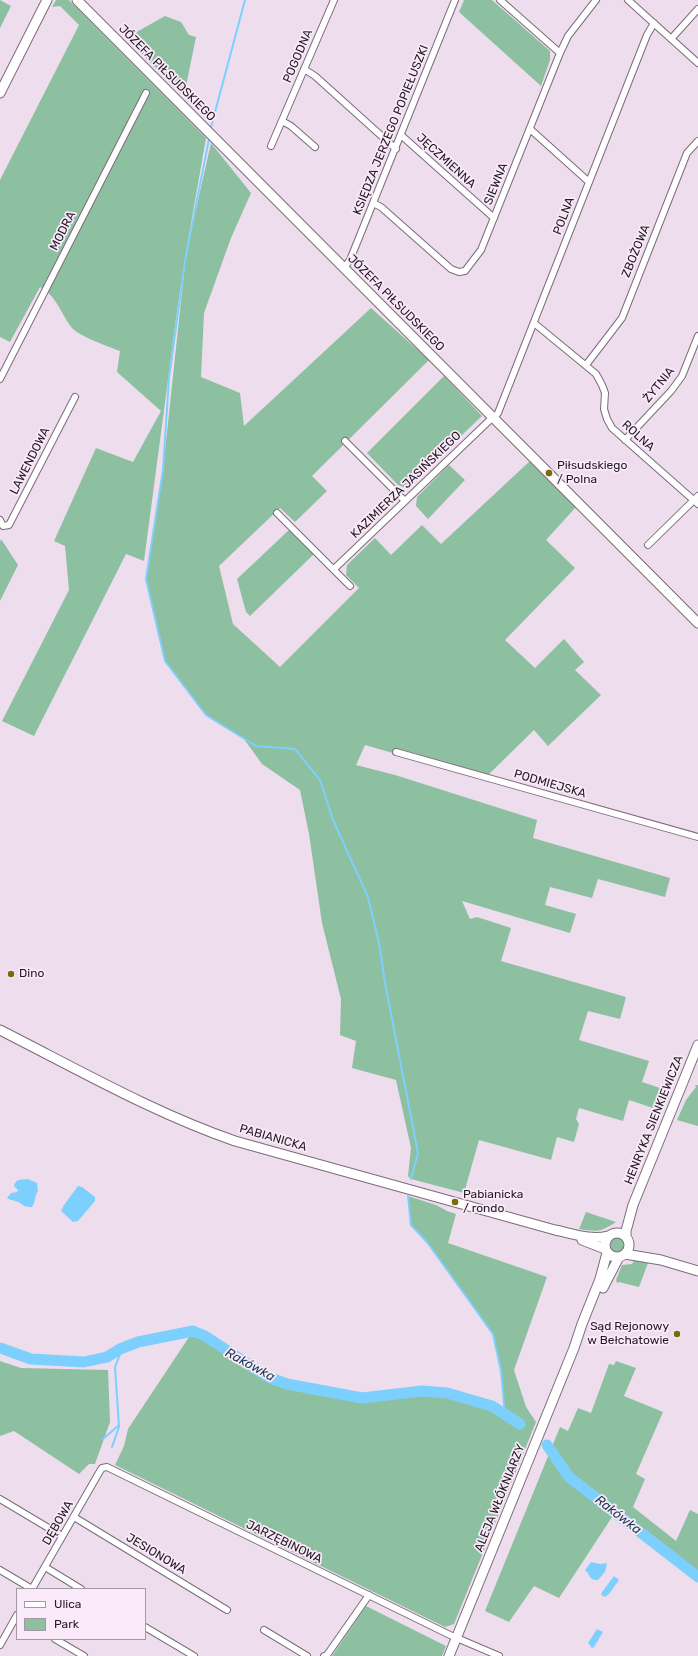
<!DOCTYPE html>
<meta charset="utf-8">
<style>
body{margin:0}
#map{position:relative;width:698px;height:1656px;overflow:hidden;background:#eddded;font-family:Rubik,sans-serif}
canvas{display:block}
.legend{position:absolute;left:16px;top:1588px;width:130px;height:52px;box-sizing:border-box;background:#faeafa;border:1px solid #a398a3;margin:0;padding:5px 7px;list-style:none;font-size:12px;color:#211c21}
.legend li{display:flex;align-items:center;gap:8px;height:20px}
.legend b{width:20px;border:1px solid #a398a3}
</style>
<div id="map">
<canvas width="698" height="1656"></canvas>
<ul class="legend">
<li><b style="height:5px;background:#fff"></b>Ulica</li>
<li><b style="height:11px;background:#8dc0a0"></b>Park</li>
</ul>
</div>
<script>
const context = document.querySelector('canvas').getContext('2d');
context.lineJoin = 'round';
function fillPath(path, color) { context.fillStyle = color; context.fill(path, 'evenodd'); }
function stroke(path, color, width, dash) { context.strokeStyle = color; context.lineWidth = width; context.lineCap = dash ? 'butt' : 'round'; context.setLineDash(dash || []); context.stroke(path); }
function drawText(font, color, halo, rows, align = 'center') {
  context.font = font + ' Rubik,sans-serif'; context.lineWidth = 3.5; context.setLineDash([]); context.textBaseline = 'middle'; context.strokeStyle = halo; context.fillStyle = color; for (const [text, x, y, turn = 0] of rows) {
    context.save(); context.translate(x, y); context.rotate((+turn || 0) * Math.PI / 180); context.textAlign = isNaN(turn) ? turn : align; if (halo) context.strokeText(text, 0, 0); context.fillText(text, 0, 0); context.restore();
  }
}
const green = new Path2D(`
 M0,0l11,6 -11,22z
 M56,0h13l137,138 -21,120 26,-115 40,50 -20,45 -27,75 -3,64 39,16 4,33 127,-118 58,52 -117,116 15,15 -32,31 -15,-14 -61,58 14,58 47,43 79,-79 -13,-13 1,-10 28,-27 16,17 31,-30 19,19 89,-83 46,46 -30,33 29,28 -70,72 30,28 29,-29 20,23 -9,8 26,25 -53,51 -14,-16 -50,49 -119,-34 -9,20 39,10 142,45 -4,18 137,40 -5,19 -67,-18 -6,19 -42,-11 -5,18 31,9 -6,19 -108,-32 8,18 7,-2 34,11 -10,33 125,36 -6,22 -32,-8 -9,29 70,21 -7,21 27,9 -7,20 -33,-11 -6,21 -44,-13 -3,11 3,5 -5,18 -17,-5 -6,23 -72,-20 -15,53 -53,-14 -3,-3 3,-28 -15,-68 -44,-12 4,-27 -16,-6 1,-36 -19,-76 -13,-89 -9,-44 -38,-26 -18,-25 -38,-24 -41,-54 -19,-82 17,-109 22,-207 -6,34 -35,264 -18,-7 -92,182 -32,-15 67,-131 -4,-44 -11,-5 42,-93 37,14 28,-51 -44,-39 3,-21c-11,-4 -41,-15 -48,-23 -11,-14 -15,-32 -32,-41l-30,55 -10,-5v-157l79,-155 -19,-19 -8,1z
 M464,0h28l58,51v9l-9,26 -82,-74z
 M165,16l16,6 8,13 7,2 -12,59 -58,-58z
 M444,376l38,40 -76,72 -8,-3 -31,-32z
 M449,465l16,15 -37,39 -12,-13 1,-9z
 M289,530l25,24 -64,62 -4,-4 -9,-33z
 M1,539l17,26 -18,36v-59z
 M695,1085h3v41l-21,-6 9,-20 10,-13z
 M408,1196l28,9 11,6 9,3 -8,29 99,34 -33,93 12,37 10,15 -82,202 -9,3 -330,-162 9,-19 4,-17 65,-98 12,5 63,41 19,7 75,14 60,-7 25,2 45,13 13,9 -4,-44 -8,-37 -66,-91 -16,-18z
 M586,1212l30,10c-15,10 -19,10 -37,7z
 M610 1245a7 7 0 1 1 14 0a7 7 0 1 1-14 0Z
 M635,1259l13,4 -9,24 -20,-5 -2,1 -1,-3 6,-15 10,-1z
 M0,1361l21,7 87,2 2,52 -15,42h-6l-10,10 -65,-43 -14,5z
 M616,1361l20,7 -12,28 39,16 -27,62 9,5 -12,28 43,34 14,-31 8,4v66l-84,-66 -55,84 -25,-12 -25,36 -24,-11 75,-184 8,4 10,-23 13,5 18,-49 5,1z
 M366,1606l80,40 -4,10h-110z`);
const water = new Path2D(`
 M28,1179l9,4 1,8c-4,5 -2,11 -6,16 -7,0 -8,-1 -12,-4 -4,-3 -9,-2 -13,-5l4,-5 6,-1 1,-2 -4,-4c2,-8 7,-6 14,-7z
 M78,1186l4,1 13,10v4l-17,20 -5,1 -12,-11 3,-6z
 M591,1562l9,2 7,-1 -2,9 -7,8c-9,1 -8,-6 -13,-10z
 M614,1576l5,4 -10,14 -4,3 -4,-2 1,-3z
 M597,1629l6,3 -9,15 -2,1 -4,-5z`);
const stream = new Path2D(`
 M211,127l34,-127
 M209,139l-24,122 -16,117 -6,92 -17,109 19,82 41,54 50,31 39,3 25,31 13,40 35,77 11,46 6,40 33,170 -7,26
 M408,1196l3,29 16,17 66,92 8,37 4,44
 M103,1439l15,-13
 M112,1447l7,-20 -4,-60 7,-18`);
const river = new Path2D(`
 M0,1348l31,11 53,3 23,-5 13,-8 18,-7 55,-11 12,5 63,41 19,7 75,14 60,-7 25,2 45,13 28,18
 M547,1445l22,32 129,100`);
const street = new Path2D(`
 M500,0l60,53
 M628,0l70,63
 M671,39l27,-30
 M304,69l11,7 81,73
 M282,121l9,5 24,21
 M530,129l59,53
 M402,136l92,82
 M271,146l63,-146
 M373,203l8,4 70,62 8,3 6,-1 16,-21 79,-197 8,-17 28,-36
 M344,268l6,-8 105,-260
 M534,323l62,51 6,11 3,8 -1,16 3,10 5,9 86,76
 M586,365l36,-47 65,-165 11,-12
 M0,379l146,-286
 M494,418l4,-5 149,-378 7,-12
 M625,440l46,-49 11,-15 16,-40
 M345,441l60,60
 M277,513l73,73
 M0,520l3,6 6,-1 66,-128
 M648,545l50,-49
 M334,569l159,-152
 M396,752l302,85
 M0,1499l62,37
 M74,1517l153,93
 M45,1567l36,22
 M0,1570l32,19
 M32,1589l68,-118 2,-3 5,-1 345,169 47,20
 M145,1627l49,29
 M264,1630l43,26
 M55,1639l29,17
 M0,1645l17,-30
 M324,1656l3,-1 42,-60`);
const secondary = new Path2D(`
 M77,0l621,623
 M0,93l47,-93
 M0,1030c77,39 154,83 235,111l320,89c16,3 36,11 53,6
 M605 1245a12 12 0 1 1 24 0a12 12 0 1 1-24 0Z
 M626,1237v-6l7,-26 65,-160
 M582,1240l23,9
 M625,1254l36,6 37,11
 M603,1288l16,-31
 M449,1656l125,-308 8,-24 18,-45 7,-26`);
const markers = [
 [549,473,4,"#796d09"],
 [11,974,4,"#796d09"],
 [455,1202,4,"#796d09"],
 [677,1334,4,"#796d09"]
];
const streetNames = [
 ["POGODNA",298,56,-67],
 ["JÓZEFA PIŁSUDSKIEGO",167,73,45],
 ["KSIĘDZA JERZEGO POPIEŁUSZKI",391,130,-68],
 ["JĘCZMIENNA",446,161,42],
 ["SIEWNA",496,184,-68],
 ["POLNA",564,216,-69],
 ["MODRA",63,231,-63],
 ["ZBOŻOWA",636,251,-68],
 ["JÓZEFA PIŁSUDSKIEGO",396,303,45],
 ["ŻYTNIA",659,385,-51],
 ["ROLNA",638,436,42],
 ["LAWENDOWA",30,461,-63],
 ["KAZIMIERZA JASIŃSKIEGO",406,485,-44],
 ["PODMIEJSKA",550,784,16],
 ["HENRYKA SIENKIEWICZA",654,1120,-68],
 ["PABIANICKA",273,1138,16],
 ["ALEJA WŁÓKNIARZY",500,1498,-68],
 ["DĘBOWA",58,1523,-60],
 ["JARZĘBINOWA",284,1542,26],
 ["JESIONOWA",156,1554,31]
];
const poiNames = [
 ["Piłsudskiego",557,466],
 ["/ Polna",557,480],
 ["Dino",19,974],
 ["Pabianicka",463,1195],
 ["/ rondo",463,1209],
 ["Sąd Rejonowy",669,1327,"right"],
 ["w Bełchatowie",669,1341,"right"]
];
const waterNames = [
 ["Rakówka",250,1365,29],
 ["Rakówka",618,1515,38]
];
fillPath(green, '#8dc0a0');
fillPath(water, '#7dd0fe');
stroke(stream, '#7dd0fe', 2);
stroke(river, '#7dd0fe', 11);
stroke(street, '#7b6c7b', 8);
stroke(secondary, '#7b6c7b', 11);
stroke(street, '#fff', 6);
stroke(secondary, '#fff', 9);
for (const [x, y, r, color] of markers) { const dot = new Path2D(); dot.arc(x, y, r, 0, 2 * Math.PI); context.fillStyle = color; context.fill(dot); stroke(dot, '#faeafa', 1.5); }
drawText('12px', '#211c21', '#faeafa', streetNames);
drawText('12px', '#211c21', '#faeafa', poiNames, 'left');
drawText('italic 13px', '#183d50', '#faeafa', waterNames);
</script>
